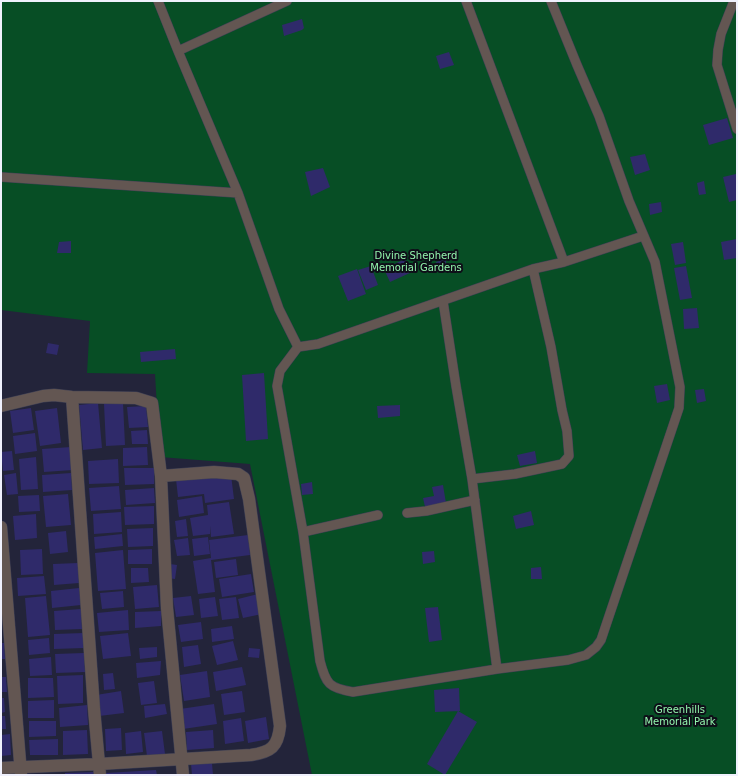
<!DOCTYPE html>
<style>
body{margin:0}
#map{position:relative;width:738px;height:776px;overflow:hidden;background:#23243a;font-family:"DejaVu Sans",sans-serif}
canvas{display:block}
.frame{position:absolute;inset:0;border:2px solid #f0f1fd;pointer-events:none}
</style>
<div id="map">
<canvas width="738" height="776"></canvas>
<div class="frame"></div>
</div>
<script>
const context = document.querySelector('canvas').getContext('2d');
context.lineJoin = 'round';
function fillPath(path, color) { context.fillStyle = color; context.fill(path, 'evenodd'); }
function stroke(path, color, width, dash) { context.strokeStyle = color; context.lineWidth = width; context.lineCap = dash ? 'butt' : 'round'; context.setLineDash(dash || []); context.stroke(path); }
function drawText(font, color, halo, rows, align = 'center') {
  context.font = font + ' "DejaVu Sans",sans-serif'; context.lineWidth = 4; context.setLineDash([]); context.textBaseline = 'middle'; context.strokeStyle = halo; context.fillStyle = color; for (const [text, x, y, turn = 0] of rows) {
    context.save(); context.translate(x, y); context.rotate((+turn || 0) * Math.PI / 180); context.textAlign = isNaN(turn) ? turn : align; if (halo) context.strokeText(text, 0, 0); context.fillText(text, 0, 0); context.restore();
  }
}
const green = new Path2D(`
 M1,1h736v774h-425l-62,-311 -90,-7 -5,-83 -68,-1 3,-52 -89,-11z`);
const building = new Path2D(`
 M302,19l2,9 -2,2 -18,6 -2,-11z
 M449,52l5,13 -14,4 -4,-13z
 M727,118l6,20 -24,7 -6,-20z
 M645,154l5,16 -15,5 -5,-18z
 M323,168l7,19 -19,9 -6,-24z
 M736,174l1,26 -8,2 -6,-25z
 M704,181l2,13 -7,1 -2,-12z
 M661,202l1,10 -12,3 -1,-11z
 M737,239v19l-13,2 -3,-18z
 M71,241v12h-14l2,-11z
 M683,242l3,21 -11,2 -4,-21z
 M405,259l7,13 -22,10 -6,-13z
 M446,259v8l-8,3 -2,-8z
 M371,266l7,19 -12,5 -8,-20z
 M686,266l6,32 -12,2 -6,-32z
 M357,269l9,25 -18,7 -10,-25z
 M697,308l2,20 -15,1 -1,-20z
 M48,343l11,2 -2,10 -11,-2z
 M175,349l1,10 -35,3 -1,-10z
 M264,373l4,66 -22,2 -4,-66z
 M667,384l3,16 -13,3 -3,-17z
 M704,389l2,12 -9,2 -2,-13z
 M98,403l4,45 -19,2 -4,-45z
 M123,403l2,42 -19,1 -2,-42z
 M400,405v11l-22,2 -1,-12z
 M146,406l2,21 -19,1 -2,-21z
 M31,408l3,22 -21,3 -3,-22z
 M57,408l4,35 -21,3 -5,-35z
 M147,430l1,14h-16l-1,-13z
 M35,433l2,18 -22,3 -2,-18z
 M71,447l2,23 -29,2 -2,-23z
 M147,447l1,18 -25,1v-18z
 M12,451l2,19 -11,1 -2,-19z
 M535,451l2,12 -17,3 -3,-11z
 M36,457l2,32 -17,1 -2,-31z
 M118,459l1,24 -30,1 -1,-23z
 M124,468h30v16l-29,1z
 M16,473l2,21 -11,1 -3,-20z
 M71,473l1,17 -29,2 -1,-17z
 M231,475l3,24 -29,4 -1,-9 -26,3 -2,-18 26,-3v3z
 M312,482l1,12 -11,1 -1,-11z
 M443,485l3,18 -21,4 -2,-9 11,-2 -2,-9z
 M119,486l2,23 -30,2 -2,-23z
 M154,488l1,15 -29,2 -1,-15z
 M68,494l3,31 -25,2 -3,-31z
 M39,495l1,16 -21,1 -1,-16z
 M202,496l2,17 -25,4 -2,-17z
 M229,502l5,32 -23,3 -1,-11v8l-17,2 -3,-18 18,-3 -1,-10z
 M154,506v18l-29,1 -1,-18z
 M531,511l3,14 -18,4 -3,-13z
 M121,512l1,20 -28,2 -1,-20z
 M36,514l1,24 -22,2 -2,-24z
 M186,519l2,17 -11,1 -2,-16z
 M153,528v18l-25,1 -1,-18z
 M66,531l2,21 -18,2 -2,-21z
 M122,534l1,12 -28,3 -1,-12z
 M248,535l2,20 -39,5 4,32 -17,2 -5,-33 18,-3 -2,-18z
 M208,537l2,17 -16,2 -2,-17z
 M188,538l2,17 -13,1 -3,-16z
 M42,549l1,25 -22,1 -1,-25z
 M152,549v15h-24v-14z
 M123,550l3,39 -28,2 -3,-38z
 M434,551l1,11 -12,2 -1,-12z
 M236,559l2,16 -22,3 -2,-16z
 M78,563l1,20 -25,2 -1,-21z
 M170,564l7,1 -2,14 -7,-1z
 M541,567l1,12h-11v-11z
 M131,568h17l1,14 -18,1z
 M251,574l3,18 -32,5 -3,-18z
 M44,576l2,18 -28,2 -1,-18z
 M157,585l2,22 -24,2 -2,-22z
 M79,588l2,17 -29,3 -1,-17z
 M123,591l1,16 -22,2 -2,-16z
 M258,594l4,20 -19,4 -5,-19z
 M46,596l4,39 -22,2 -3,-39z
 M191,596l3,19 -18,2 -3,-19z
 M215,597l3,19 -17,2 -2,-19z
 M236,597l3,21 -17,2 -3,-21z
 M438,607l4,33 -13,2 -4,-34z
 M81,609l1,20 -27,1 -1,-19z
 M128,610l1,20 -30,2 -2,-19z
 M161,611v15l-26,2v-16z
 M201,622l2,17 -22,3 -3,-17z
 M232,626l2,13 -22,3 -1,-13z
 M84,633v15l-30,1v-15z
 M128,633l3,23 -28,3 -3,-23z
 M49,638l1,15 -21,2 -1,-15z
 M233,641l5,19 -21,5 -5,-19z
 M1,643h3l1,16h-4z
 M198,645l3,19 -17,3 -2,-20z
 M157,647v10l-17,2 -1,-11z
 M249,648l11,1 -1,9 -11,-1z
 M84,653l1,19 -29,1 -1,-19z
 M51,657l1,18 -22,1 -1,-17z
 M161,661l-1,14 -23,3 -1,-15z
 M242,667l4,18 -30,6 -3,-19z
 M207,671l3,26 -26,4 -4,-26z
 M113,673l2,16 -11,1 -1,-16z
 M83,675v28l-25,1 -1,-28z
 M1,677h5l1,15h-6z
 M28,678h25l1,19 -26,1z
 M154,681l3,22 -16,2 -3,-22z
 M459,688l1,23 -25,1 -1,-22z
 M121,691l3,22 -25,3 -3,-21z
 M242,691l3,21 -21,3 -3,-21z
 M1,698h3l1,14 -4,1z
 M54,700v18h-26v-17z
 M165,704l2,10 -22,4 -1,-12z
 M214,704l3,20 -34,5 -3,-20z
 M87,705l1,20 -28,2 -1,-19z
 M458,711l19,11 -32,53 -18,-11z
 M1,716h4l1,13h-5z
 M266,717l3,22 -21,4 -3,-22z
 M241,718l3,23 -19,3 -2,-23z
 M29,721h27v15l-27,1z
 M121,728l1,22 -16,1 -1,-22z
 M87,730l1,24 -25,1v-24z
 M213,730l1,18 -27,2 -1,-18z
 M141,731l2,21 -17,2 -1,-21z
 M162,731l3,23 -18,2 -3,-23z
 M10,734l1,21 -10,1v-21z
 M58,739v16h-28l-1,-15z
 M212,763l1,12h-21l-1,-11z
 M156,770l1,5h-51v-2z
 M95,772v3h-30v-2z`);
const lane = new Path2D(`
 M158,1l20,50 60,142 41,116 19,38 20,-3 215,-75 31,-7 79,-26
 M466,1l98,261
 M734,1l-13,33 -3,16 -1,15 20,64
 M178,51l109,-50
 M1,177l237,16
 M443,301l13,85 16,93 25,190 71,-9 18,-5 10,-8 5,-7 78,-232 1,-21 -25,-125 -26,-61 -30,-85 -22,-51 -26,-64
 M298,347l-18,24 -3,15 26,146 17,129c6,23 9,27 33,31l144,-23
 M472,479l43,-5 47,-10 7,-8 -2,-25 -5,-21 -11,-63 -18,-78
 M407,513l19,-2 49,-11
 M303,532l75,-17`);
const street = new Path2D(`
 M72,397l22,312 6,66
 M1,406l42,-10 11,-1 18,2 64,1 16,5 9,73 6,132 16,167
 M1,527l20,247
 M1,768l98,-4 152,-9c20,-3 27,-8 29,-29l-31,-227 -5,-21 -6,-4 -24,-2 -53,4`);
const parkNames = [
 ["Divine Shepherd",416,256],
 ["Memorial Gardens",416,268],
 ["Greenhills",680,710],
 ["Memorial Park",680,722]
];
fillPath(green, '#074e25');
fillPath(building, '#2f2a6a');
stroke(lane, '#404155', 10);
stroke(street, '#404155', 13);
stroke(lane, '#635652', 9);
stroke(street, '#635652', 12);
drawText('10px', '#93f5ad', '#0e0e18', parkNames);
</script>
